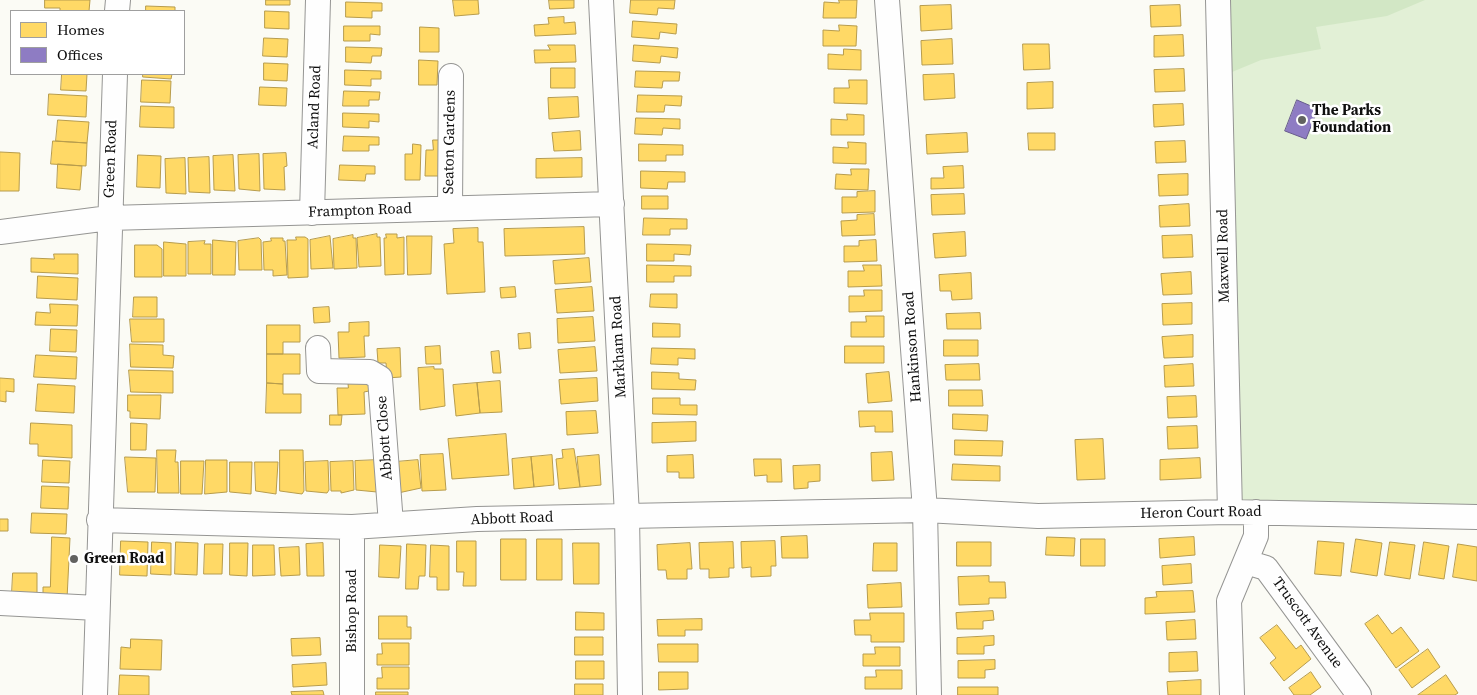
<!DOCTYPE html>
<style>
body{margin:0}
#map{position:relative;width:1477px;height:695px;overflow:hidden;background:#fbfbf5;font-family:"Source Serif 4",serif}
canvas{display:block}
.legend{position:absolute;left:10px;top:10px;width:175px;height:65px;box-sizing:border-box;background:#fff;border:1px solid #9f9f9f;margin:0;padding:6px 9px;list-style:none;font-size:15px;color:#0f0f0f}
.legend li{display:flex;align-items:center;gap:10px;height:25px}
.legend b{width:25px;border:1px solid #9f9f9f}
</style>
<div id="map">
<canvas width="1477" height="695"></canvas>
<ul class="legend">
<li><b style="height:14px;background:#ffd966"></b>Homes</li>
<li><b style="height:14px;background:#8e7cc3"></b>Offices</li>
</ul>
</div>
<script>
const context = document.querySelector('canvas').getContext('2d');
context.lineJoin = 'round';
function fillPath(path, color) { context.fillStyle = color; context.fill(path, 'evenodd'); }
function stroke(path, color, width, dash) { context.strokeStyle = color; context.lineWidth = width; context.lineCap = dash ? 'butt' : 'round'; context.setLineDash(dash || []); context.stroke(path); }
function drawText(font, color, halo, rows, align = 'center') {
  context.font = font + ' "Source Serif 4",serif'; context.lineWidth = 5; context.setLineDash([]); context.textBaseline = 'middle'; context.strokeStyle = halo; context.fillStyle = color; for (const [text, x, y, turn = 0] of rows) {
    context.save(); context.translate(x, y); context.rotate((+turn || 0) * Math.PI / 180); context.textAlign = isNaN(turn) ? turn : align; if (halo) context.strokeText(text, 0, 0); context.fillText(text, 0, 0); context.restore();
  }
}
const green = new Path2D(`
 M1220,0h257v517l-247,-5z`);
const forest = new Path2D(`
 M1218,0h207l-38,16 -71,11 5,22 -60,11 -41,17z`);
const homes = new Path2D(`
 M45,0h45l-1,11h-29v-3h-15z
 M266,0h24v5h-24z
 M453,0h25l1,14 -24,2z
 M549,0h25v8l-24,1z
 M631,0h44l-1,9 -16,-1 -1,7 -27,-2z
 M839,0h18l-1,18h-33l1,-16 15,1z
 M346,2l36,1v8h-10v7l-26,-1z
 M951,5l1,24 -31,2 -1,-25z
 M1180,5l1,21 -30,1 -1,-21z
 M146,6l29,1v4h-29z
 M265,11l24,1v17l-24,-1z
 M564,17v6l11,-1 1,12 -41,2 -1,-11 15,-1 -1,-6z
 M633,21l44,3 -1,10 -16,-2 -1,7 -27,-2z
 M839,25l18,1 -1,20h-33v-16l16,1z
 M344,26h36v9l-10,-1v7h-26z
 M420,27l19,1v24h-19z
 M1183,35l1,21 -30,1v-21z
 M264,38l24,1 -1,18 -24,-1z
 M952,39l1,25 -31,1 -1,-24z
 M1023,44h26l1,25 -26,1z
 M548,45h27l1,17 -41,1 -1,-13h16z
 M634,45l44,3 -1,10 -16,-2 -1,7 -27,-2z
 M346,47l36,1 -1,8h-9l-1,7 -25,-1z
 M844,49l17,1v20l-33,-1v-15l15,1z
 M419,60l19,1 -1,24h-18z
 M264,63l24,1 -1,17 -23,-1z
 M551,68h24v20h-24z
 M1184,69l1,22 -30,1 -1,-22z
 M345,70l36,1v8h-10v7l-26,-1z
 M636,71l44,1 -1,9h-16l-1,7 -27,-1z
 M62,74h25l-1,17 -25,-1z
 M143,74h29l-1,5 -28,-2z
 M954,74l1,24 -31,2 -1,-25z
 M142,80l29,1 -1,22 -29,-1z
 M849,80h18v24l-33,-1v-15h15z
 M1053,82v26l-26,1v-26z
 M260,87l27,1 -1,18 -27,-1z
 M344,91l36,1 -1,8h-10v6h-26z
 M49,94l38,2 -1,21 -38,-2z
 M638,95l44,1 -1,10 -16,-1 -1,7h-27z
 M578,97l1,20 -30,2 -1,-21z
 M1183,104l1,21 -30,2 -1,-22z
 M141,106l33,1v21l-34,-1z
 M343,113l36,1v8l-10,-1v7l-26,-1z
 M847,114l17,1v20h-33v-16l16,1z
 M636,118l44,1v10l-17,-1 -1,7 -27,-1z
 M58,120l31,2 -2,21 -31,-2z
 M580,131l1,19 -27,1 -2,-18z
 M967,133l1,19 -41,2 -1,-19z
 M1028,133h27v17h-26z
 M344,136l35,1v8h-10v6h-26z
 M433,140h8l-1,36h-15l1,-26h7z
 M53,141l34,2 -1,23 -35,-2z
 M1185,141l1,21 -30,1 -1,-21z
 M848,142l18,1v21l-33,-1v-16l15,1z
 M413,144l8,1 -1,35h-15v-26h7z
 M639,144l44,1v10h-17v6h-27z
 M0,152l20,1 -1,38h-19z
 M286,153l1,13 -3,1 1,23 -21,-1 -1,-35z
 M259,154l1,37 -21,-2 -1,-34z
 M138,155l23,1 -1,32 -23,-1z
 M233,155l2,36 -21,-1 -1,-34z
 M209,157l1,36 -21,-1 -1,-34z
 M185,158l1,36 -20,-1 -1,-34z
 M582,158v19l-46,1v-19z
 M58,164l24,2 -2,24 -23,-2z
 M340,165l35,1v8h-9l-1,7 -26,-1z
 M963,166l1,22 -33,1v-11h13l-1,-11z
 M851,169h18l-1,21 -33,-1 1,-15 15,1z
 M641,171l44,1v10h-17l-1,7 -26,-1z
 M1188,174v21l-29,1 -1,-21z
 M875,191v21l-33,1v-16h15v-5z
 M964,194l1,20 -33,1 -1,-20z
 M642,196h26v13h-26z
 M1189,204l1,22 -30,1 -1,-21z
 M874,214l1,21 -33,1 -1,-15 16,-1v-5z
 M644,218l43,1v10h-17v6h-27z
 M584,227l1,27 -80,2 -1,-27z
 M478,228v14h5l2,50 -38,2 -3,-50 10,-1 -1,-14z
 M965,232l1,24 -31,2 -2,-24z
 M377,234v3h3l1,29 -22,1 -2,-29z
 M386,234h11v4l7,-1v37l-19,1 -1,-37h2z
 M353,235v3h3l1,30 -23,1 -1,-30z
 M1192,235l1,22 -30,1 -1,-22z
 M330,236l3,32 -22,1 -1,-29z
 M407,236h25l-1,38 -23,1z
 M296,237h9l3,2v38l-20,1 -1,-38h9z
 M259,238l2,2 1,30h-23l-1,-29z
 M271,238h12v3h2l2,34 -14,1v-6h-9l-1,-28 8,-1z
 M213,240l23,2 -1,33h-22z
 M876,240l1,21 -33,1v-16h15v-5z
 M205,241l-1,3h7v30h-23v-32z
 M164,242l22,2v32h-22z
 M647,244l44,1 -1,10 -16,-1v7h-27z
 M135,245h22l5,4v28h-27z
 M54,254h24v20l-47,-2v-14l23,1z
 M589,258l2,24 -36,2 -2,-23z
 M647,265l44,1v10h-17v6h-27z
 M863,265h18l1,21 -34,1v-16h16z
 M1191,272l1,22 -29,1 -2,-21z
 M971,273l1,26 -20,1 -1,-9h-11l-1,-16z
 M38,276l40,2 -1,22 -40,-2z
 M515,287l1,10 -15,1 -1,-10z
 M592,287l2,24 -37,2 -2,-23z
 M864,290h18v21l-33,1v-16h15z
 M651,294h26v14l-27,-1z
 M134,297h23v20h-24z
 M1192,303v21l-29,1 -1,-21z
 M50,304l28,1 -1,21 -42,-1 1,-13 14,1z
 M329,307l1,15 -16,1 -1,-15z
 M980,313l1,16h-34l-1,-15z
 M866,316h18v21h-33v-15h15z
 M593,317l2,24 -37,2 -1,-24z
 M130,319h34v23h-32z
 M369,322v14h-5l1,21 -26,1 -1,-26h11v-9z
 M653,323l27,1v13h-27z
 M267,325h33v17h-17v12h-16z
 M51,329l26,1 -1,22 -26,-1z
 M530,333l1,15 -12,1 -1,-15z
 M1193,335v22l-29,1 -2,-21z
 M944,340h34v16h-34z
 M130,344l33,1v10l11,1 -1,12 -42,-1z
 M440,346l1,18h-15l-1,-17z
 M845,346h39v17h-39z
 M595,347l2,24 -37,2 -2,-23z
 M400,348l1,29 -14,1 -1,-15h-8l-1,-14z
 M652,348l43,1v10l-17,-1v7l-27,-1z
 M499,351l2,22h-8l-2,-21z
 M267,354h33v20h-17v10l-16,-1z
 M36,355l41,2 -1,22 -42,-2z
 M979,364l1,16h-34l-1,-15z
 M1193,364l1,22 -29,1 -1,-21z
 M434,367v2h9l2,37 -25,4 -2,-42z
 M129,370l44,1v22l-42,-1z
 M652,372l27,1v6l17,1 -1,10 -43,-1z
 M889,372l3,29 -24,2 -2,-29z
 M0,378l14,1v13l-8,-1v11l-6,-1z
 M597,378l1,23 -37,3 -2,-24z
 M348,379h21v12l-5,1 1,22 -27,1 -1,-27h11z
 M500,381l2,31 -22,1 -3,-30z
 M267,383l16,1v10h18v19h-35z
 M477,383l3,30 -24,3 -3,-31z
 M38,384l37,2 -1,27 -38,-2z
 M949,390h33l1,16h-34z
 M128,395h33l-1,24 -30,-1v-7h-2z
 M1196,396l1,21 -29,1 -1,-21z
 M653,398h27v7h17v10l-44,-1z
 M596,411l2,22 -31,2 -1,-23z
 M859,411h33l1,21h-18v-6l-15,1z
 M953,414l35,1 -1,16 -34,-2z
 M330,415h12l-1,10h-11z
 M696,422v19l-44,2v-20z
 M31,423l41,2v33l-34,-2v-12h-8z
 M131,423l16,1 -1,26h-15z
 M1197,426l1,22 -30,1 -1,-22z
 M506,434l3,41 -57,4 -4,-40z
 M1103,439l2,40 -28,1 -2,-40z
 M955,440l48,1 -1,15 -47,-1z
 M574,449l6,38 -21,2 -3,-30 7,-1 -1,-8z
 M157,450h19l-1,12h3l1,31h-21z
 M280,450h23l1,41 -2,3 -22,-3z
 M892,452l2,28 -22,1 -1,-28z
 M443,454l3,36 -24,1 -2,-36z
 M552,455l2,30 -20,2 -3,-30z
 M599,455l2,30 -21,2 -3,-30z
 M693,455l1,23h-15v-6h-12v-16z
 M125,457l31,1 -1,34h-27z
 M531,457l3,30 -20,2 -2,-30z
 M1200,458l1,20 -41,2v-20z
 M754,459h27l1,23h-15v-7l-12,1z
 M43,460l27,1 -1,22 -27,-1z
 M206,460h21v32l-22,2z
 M378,460l-1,32 -21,-2 -1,-29z
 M418,460l3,28 -23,5 -3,-31z
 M181,461h23l-2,33h-21z
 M328,461l1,29 -2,3 -21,-2 -1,-29z
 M353,461l1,29 -13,3v-2h-10l-1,-29z
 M230,462h22l-1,32 -21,-2z
 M255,462h23l-2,32 -20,-3z
 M953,464l47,2v15l-48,-1z
 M820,465v16l-12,1v6l-14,1 -1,-23z
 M42,486l27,1 -1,22 -27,-1z
 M32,513l35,1 -1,20 -35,-1z
 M0,519h8v12h-8z
 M807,536l1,22h-26l-1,-21z
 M52,537l18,1 -3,61 -24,-1v-11h7z
 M1047,537l28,1 -1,18 -28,-1z
 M1194,537l1,18 -35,3 -1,-19z
 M501,539h25v41h-25z
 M537,539h25v41h-25z
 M1081,539h24v27h-24z
 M1356,539l26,4 -5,33 -26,-4z
 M121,541l27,1 -1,34 -27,-1z
 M457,541h19v45h-13l1,-14h-7z
 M775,541l1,25h-5v10l-20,1v-10l-9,1 -1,-26z
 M1318,541l26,2 -3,33 -26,-2z
 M152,542l19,1v32l-20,-1z
 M176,542l22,1 -1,32 -22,-1z
 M733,542l1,26h-5v9l-20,1v-9h-9l-1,-26z
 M957,542h34v24h-34z
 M1390,542l25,3 -5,34 -25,-4z
 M1424,542l25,4 -5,33 -25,-4z
 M230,543h18l-1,33 -17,-1z
 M323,543l1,33h-17l-1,-32z
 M573,543h26v41h-25z
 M690,543l2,26h-5v10h-20l-1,-9h-8l-1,-25z
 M874,543h23v28h-24z
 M205,544h18l-1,30h-18z
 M407,544l19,1 -1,31h-6l-1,13h-12z
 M1458,544l19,3v34l-24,-4z
 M253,545h21l1,30 -22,1z
 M380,545l21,1 -2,32 -20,-1z
 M431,545l18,1v44h-12v-13h-7z
 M299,547l1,28 -19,1 -2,-28z
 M1191,564l1,19 -29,2 -1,-19z
 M13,573h24v21l-25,-1z
 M989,576v6h16l1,16h-17v6l-30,1 -1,-28z
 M901,583l1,24 -34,1 -1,-23z
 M1193,591l2,21 -50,2v-16l12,-1 -1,-5z
 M993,611l1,9 -11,1v8h-26l-1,-16z
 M576,612l28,1v17h-28z
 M870,613h34v29h-33v-7h-16l-1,-15h16z
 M1378,615l14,19 9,-7 18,24 -23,17 -31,-44z
 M379,616h28v11h4v12h-32z
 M702,619v11h-17v6h-27l-1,-16z
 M1195,620l1,19 -29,1 -1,-18z
 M1277,625l19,24 5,-4 10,14 -27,22 -14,-18 6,-5 -16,-20z
 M994,636v9l-10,1v8h-27v-16z
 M575,637h28v18h-28z
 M320,638l1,17 -29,1 -1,-17z
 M131,639l31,1 -1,30 -41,-1 1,-22 9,1z
 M382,643h27v22h-32v-11h5z
 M658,644h40v18h-39z
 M875,647h25v19h-37v-12h12z
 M1428,649l12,18 -28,21 -13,-18z
 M1197,652l1,19 -29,1v-19z
 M995,660v9l-10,1v8h-27v-17z
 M576,661h28v18h-28z
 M326,663l1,22 -34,2 -1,-22z
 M382,667h27v22h-32v-11h5z
 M876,670h26v19h-37v-12h11z
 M659,672h29v17l-29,1z
 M1311,672l10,15 -11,8h-16l-5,-7z
 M120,675l29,1v19h-30z
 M1446,675l12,18 -3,2h-37z
 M1201,680v15h-33l-1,-13z
 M575,684h28v11h-28z
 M958,687h40v8h-40z
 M323,691l1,4h-32l-1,-3z
 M376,692h32v3h-32z`);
const offices = new Path2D(`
 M1297,100l21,9 -12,30 -21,-8z`);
const minor = new Path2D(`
 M601,0l26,516 3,179
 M887,0l38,510 4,185
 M1218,0l12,512
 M117,11l1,-11
 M450,207l1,-131
 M312,213l6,-213
 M0,232l109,-14 503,-14
 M318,348l1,23 51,1 10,6 11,146
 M99,520l253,7 125,-8 448,-9 113,6 192,-4 247,5
 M1246,562l20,6 93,127
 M0,603l97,5
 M95,695l20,-621
 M352,695v-168
 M1232,695l-3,-94 27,-65v-24`);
const markers = [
 [1302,120,5,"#626260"],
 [74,559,5,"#626260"]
];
const streetNames = [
 ["Acland Road",315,107,-88],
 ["Seaton Gardens",450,142,-89],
 ["Green Road",111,159,-88],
 ["Frampton Road",360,211,-2],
 ["Maxwell Road",1224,256,-91],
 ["Markham Road",619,347,-93],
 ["Hankinson Road",913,347,-94],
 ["Abbott Close",385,438,-94],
 ["Heron Court Road",1201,513,-1],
 ["Abbott Road",512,519,-2],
 ["Bishop Road",352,611,-90],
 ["Truscott Avenue",1307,623,54]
];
const poiNames = [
 ["The Parks",1312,111],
 ["Foundation",1312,128],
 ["Green Road",84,559]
];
fillPath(green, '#e2f0d6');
fillPath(forest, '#d2e7c5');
fillPath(homes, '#ffd966');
stroke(homes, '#b79c4c', 1);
fillPath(offices, '#8e7cc3');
stroke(offices, '#685b8d', 1);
stroke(minor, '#959593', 26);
stroke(minor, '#fefefe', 24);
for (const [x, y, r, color] of markers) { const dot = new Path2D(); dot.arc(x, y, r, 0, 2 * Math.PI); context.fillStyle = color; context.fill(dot); stroke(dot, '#fff', 2); }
drawText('15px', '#0f0f0f', '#fff', streetNames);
drawText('bold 15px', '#0f0f0f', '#fff', poiNames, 'left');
</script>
